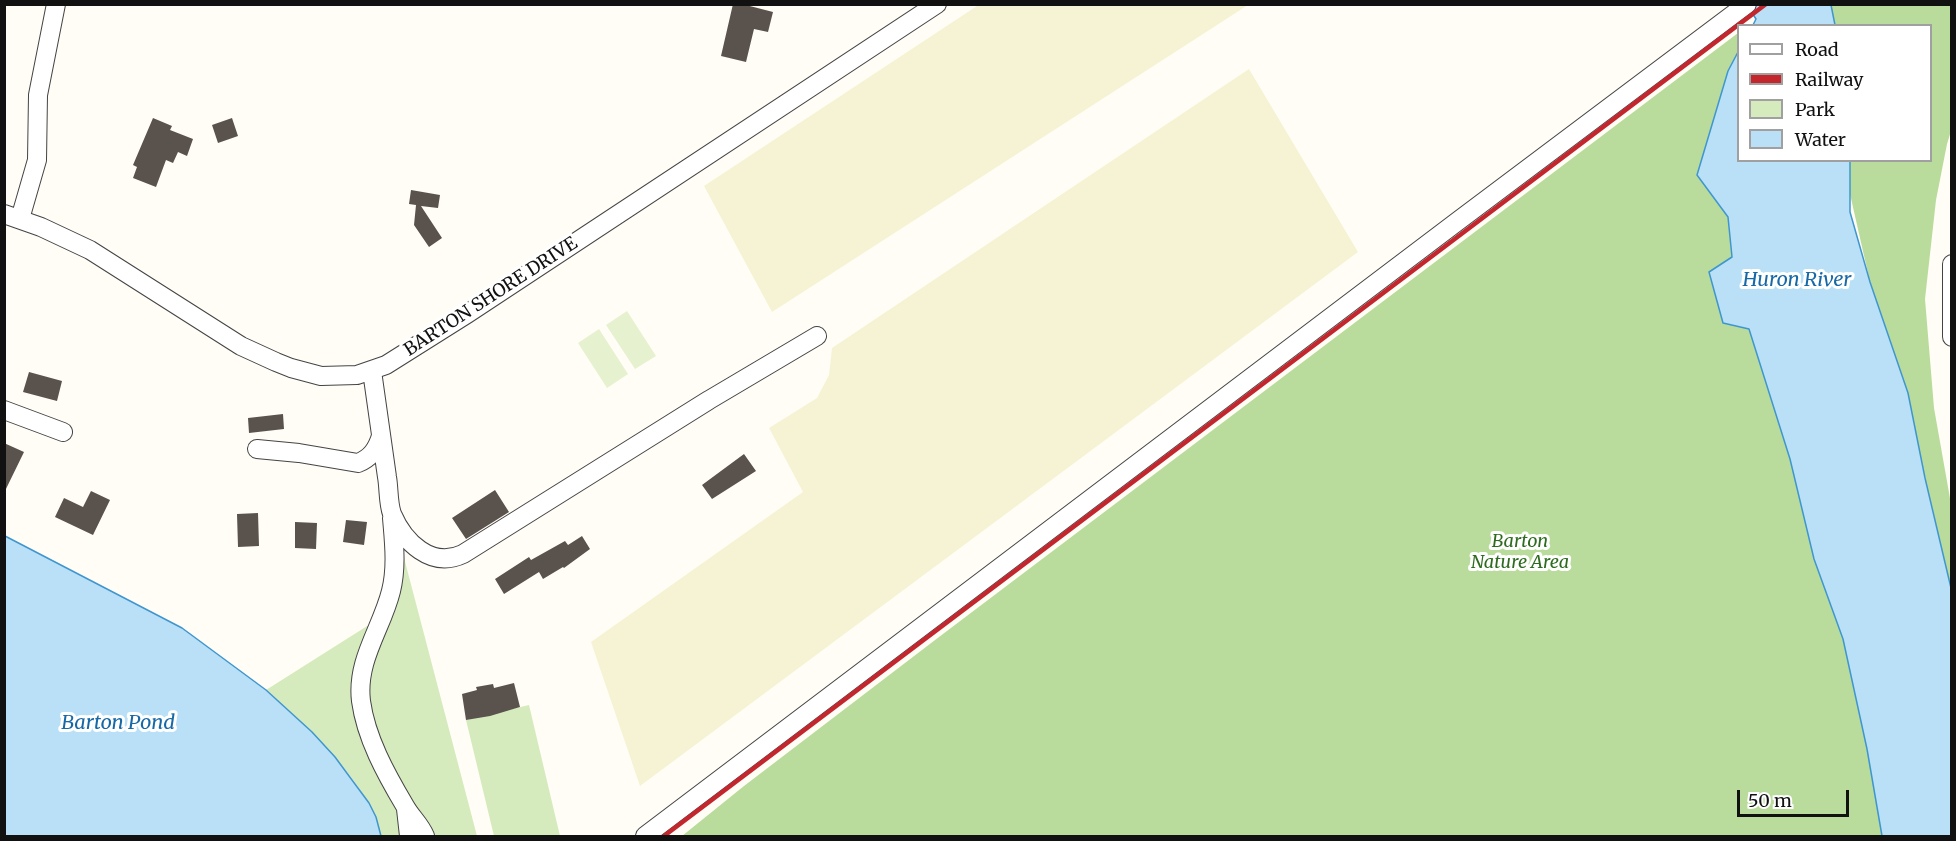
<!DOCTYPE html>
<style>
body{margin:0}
#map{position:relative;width:1956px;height:841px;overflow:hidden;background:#fffdf5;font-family:Merriweather,serif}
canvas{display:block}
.frame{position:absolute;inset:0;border:6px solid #111;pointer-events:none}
.legend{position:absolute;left:1737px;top:24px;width:195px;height:138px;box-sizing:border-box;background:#fff;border:2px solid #a0a0a0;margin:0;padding:8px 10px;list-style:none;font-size:18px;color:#111}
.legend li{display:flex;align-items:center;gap:12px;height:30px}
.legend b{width:30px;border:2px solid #a0a0a0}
.scale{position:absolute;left:1737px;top:790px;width:112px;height:27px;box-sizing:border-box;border:3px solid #111;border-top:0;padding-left:8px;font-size:18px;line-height:21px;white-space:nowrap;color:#111;-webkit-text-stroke:4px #fff;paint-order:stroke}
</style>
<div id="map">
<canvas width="1956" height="841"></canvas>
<div class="frame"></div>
<ul class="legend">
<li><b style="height:8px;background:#fff"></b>Road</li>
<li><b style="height:8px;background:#c4262e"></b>Railway</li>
<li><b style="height:16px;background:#d5ebbd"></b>Park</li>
<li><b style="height:16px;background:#b9e0f7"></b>Water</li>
</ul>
<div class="scale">50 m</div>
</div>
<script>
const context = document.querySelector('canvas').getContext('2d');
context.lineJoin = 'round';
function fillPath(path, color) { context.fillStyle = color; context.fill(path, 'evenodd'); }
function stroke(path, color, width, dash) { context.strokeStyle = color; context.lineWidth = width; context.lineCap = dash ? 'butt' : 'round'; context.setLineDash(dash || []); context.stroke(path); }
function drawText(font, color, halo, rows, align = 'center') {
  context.font = font + ' Merriweather,serif'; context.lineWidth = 6; context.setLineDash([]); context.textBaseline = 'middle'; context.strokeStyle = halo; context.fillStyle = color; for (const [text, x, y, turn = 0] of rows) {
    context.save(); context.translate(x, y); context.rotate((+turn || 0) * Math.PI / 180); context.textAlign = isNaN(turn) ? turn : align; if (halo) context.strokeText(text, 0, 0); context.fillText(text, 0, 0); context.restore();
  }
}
const farmland = new Path2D(`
 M980,4l268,1 -476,307 -68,-126z
 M1249,69l109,183 -718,534 -49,-144 212,-150 -34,-64 48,-30 12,-23 3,-27z`);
const green = new Path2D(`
 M392,512l85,324h-96c-11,-53 -76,-111 -115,-146l117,-74z
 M529,705l31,131h-66l-28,-116z`);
const forest = new Path2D(`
 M1831,5h120v126l-4,13 -11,56 -11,99 9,109 17,96v83l-26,-109 -17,-85 -38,-111 -20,-88v-33l80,-1v-134l-95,-1z
 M1738,33v19l-10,19 -31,104 31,42 4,40 17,72 41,130 24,100 29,80 24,110 15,87h-1200l62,-50 195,-149z`);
const pitch = new Path2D(`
 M627,311l29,45 -21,13 -29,-44z
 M599,329l29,45 -21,14 -29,-45z`);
const water = new Path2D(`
 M1747,5h84l4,20h-82l3,-6z
 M1738,52v108l112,1v51l20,70 38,111 17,85 26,110v248h-69l-15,-87 -24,-110 -29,-80 -24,-100 -41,-130 -26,-6 -14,-51 23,-15 -4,-40 -31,-42 31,-104z
 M5,536l177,92 84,62 46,42 23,25 34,46 7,14 5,19h-376z`);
const building = new Path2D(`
 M733,4h9l31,8 -5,20 -14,-3 -8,33 -25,-6z
 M153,118l19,8 -2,4 23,9 -6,17 -9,-4 -5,11 -7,-3 -10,27 -23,-9 4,-11 -4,-2z
 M232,118l6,18 -20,7 -6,-18z
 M411,190l29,5 -2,13 -17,-2 21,32 -13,9 -15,-22 2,-20 -7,-1z
 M29,372l33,9 -5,20 -34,-9z
 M283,414l1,15 -35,4 -1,-15z
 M4,443l20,9 -20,41z
 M744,454l12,17 -44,28 -10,-14z
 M495,490l14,22 -43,27 -14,-21z
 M91,491l19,9 -17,35 -38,-18 9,-19 19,9z
 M258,513l1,33 -21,1 -1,-33z
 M346,520l21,2 -3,23 -21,-3z
 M295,522l22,1 -1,26 -21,-1z
 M582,536l8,13 -26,19 -1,-1 -20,12 -4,-7 -35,22 -9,-15 34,-22 2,3 34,-19 3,4z
 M514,683l6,24 -30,9 -24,4 -4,-26 15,-4 -1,-3 17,-3 1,4z`);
const minor = new Path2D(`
 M4,214l37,13 49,23 151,96 35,16 15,6 30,8 36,-1 29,-10 81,-51 470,-310
 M20,219l17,-59 1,-65 18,-91
 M1952,264v73
 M372,371c5,35 10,71 15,106 2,11 1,26 5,37 12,28 39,55 71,40l246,-154 108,-64
 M4,410l59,22
 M257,449l42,4 59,10c13,-5 19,-14 23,-27
 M392,518c2,24 5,49 -1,73 -9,37 -35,69 -30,110 5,37 25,73 44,105 6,11 15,18 20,30
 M406,809l3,27
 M645,836l813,-615 289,-217`);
const rail = new Path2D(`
 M664,836l1102,-832`);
const streetNames = [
 ["BARTON SHORE DRIVE",491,297,-33]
];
const parkNames = [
 ["Barton",1520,542],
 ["Nature Area",1520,563]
];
const waterNames = [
 ["Huron River",1797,280],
 ["Barton Pond",118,723]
];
fillPath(farmland, '#f6f3d4');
fillPath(green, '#d5ebbd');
fillPath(forest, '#b9dc9c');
fillPath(pitch, '#e6f2cf');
fillPath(water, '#b9e0f7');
stroke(water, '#3f96cf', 1.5);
fillPath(building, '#5a524d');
stroke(minor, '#444', 20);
stroke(minor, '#fff', 18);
stroke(rail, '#c4262e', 4.5);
drawText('18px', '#111', '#fff', streetNames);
drawText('italic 18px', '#2f6b1f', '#fff', parkNames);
drawText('italic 20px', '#1768a6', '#fff', waterNames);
</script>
